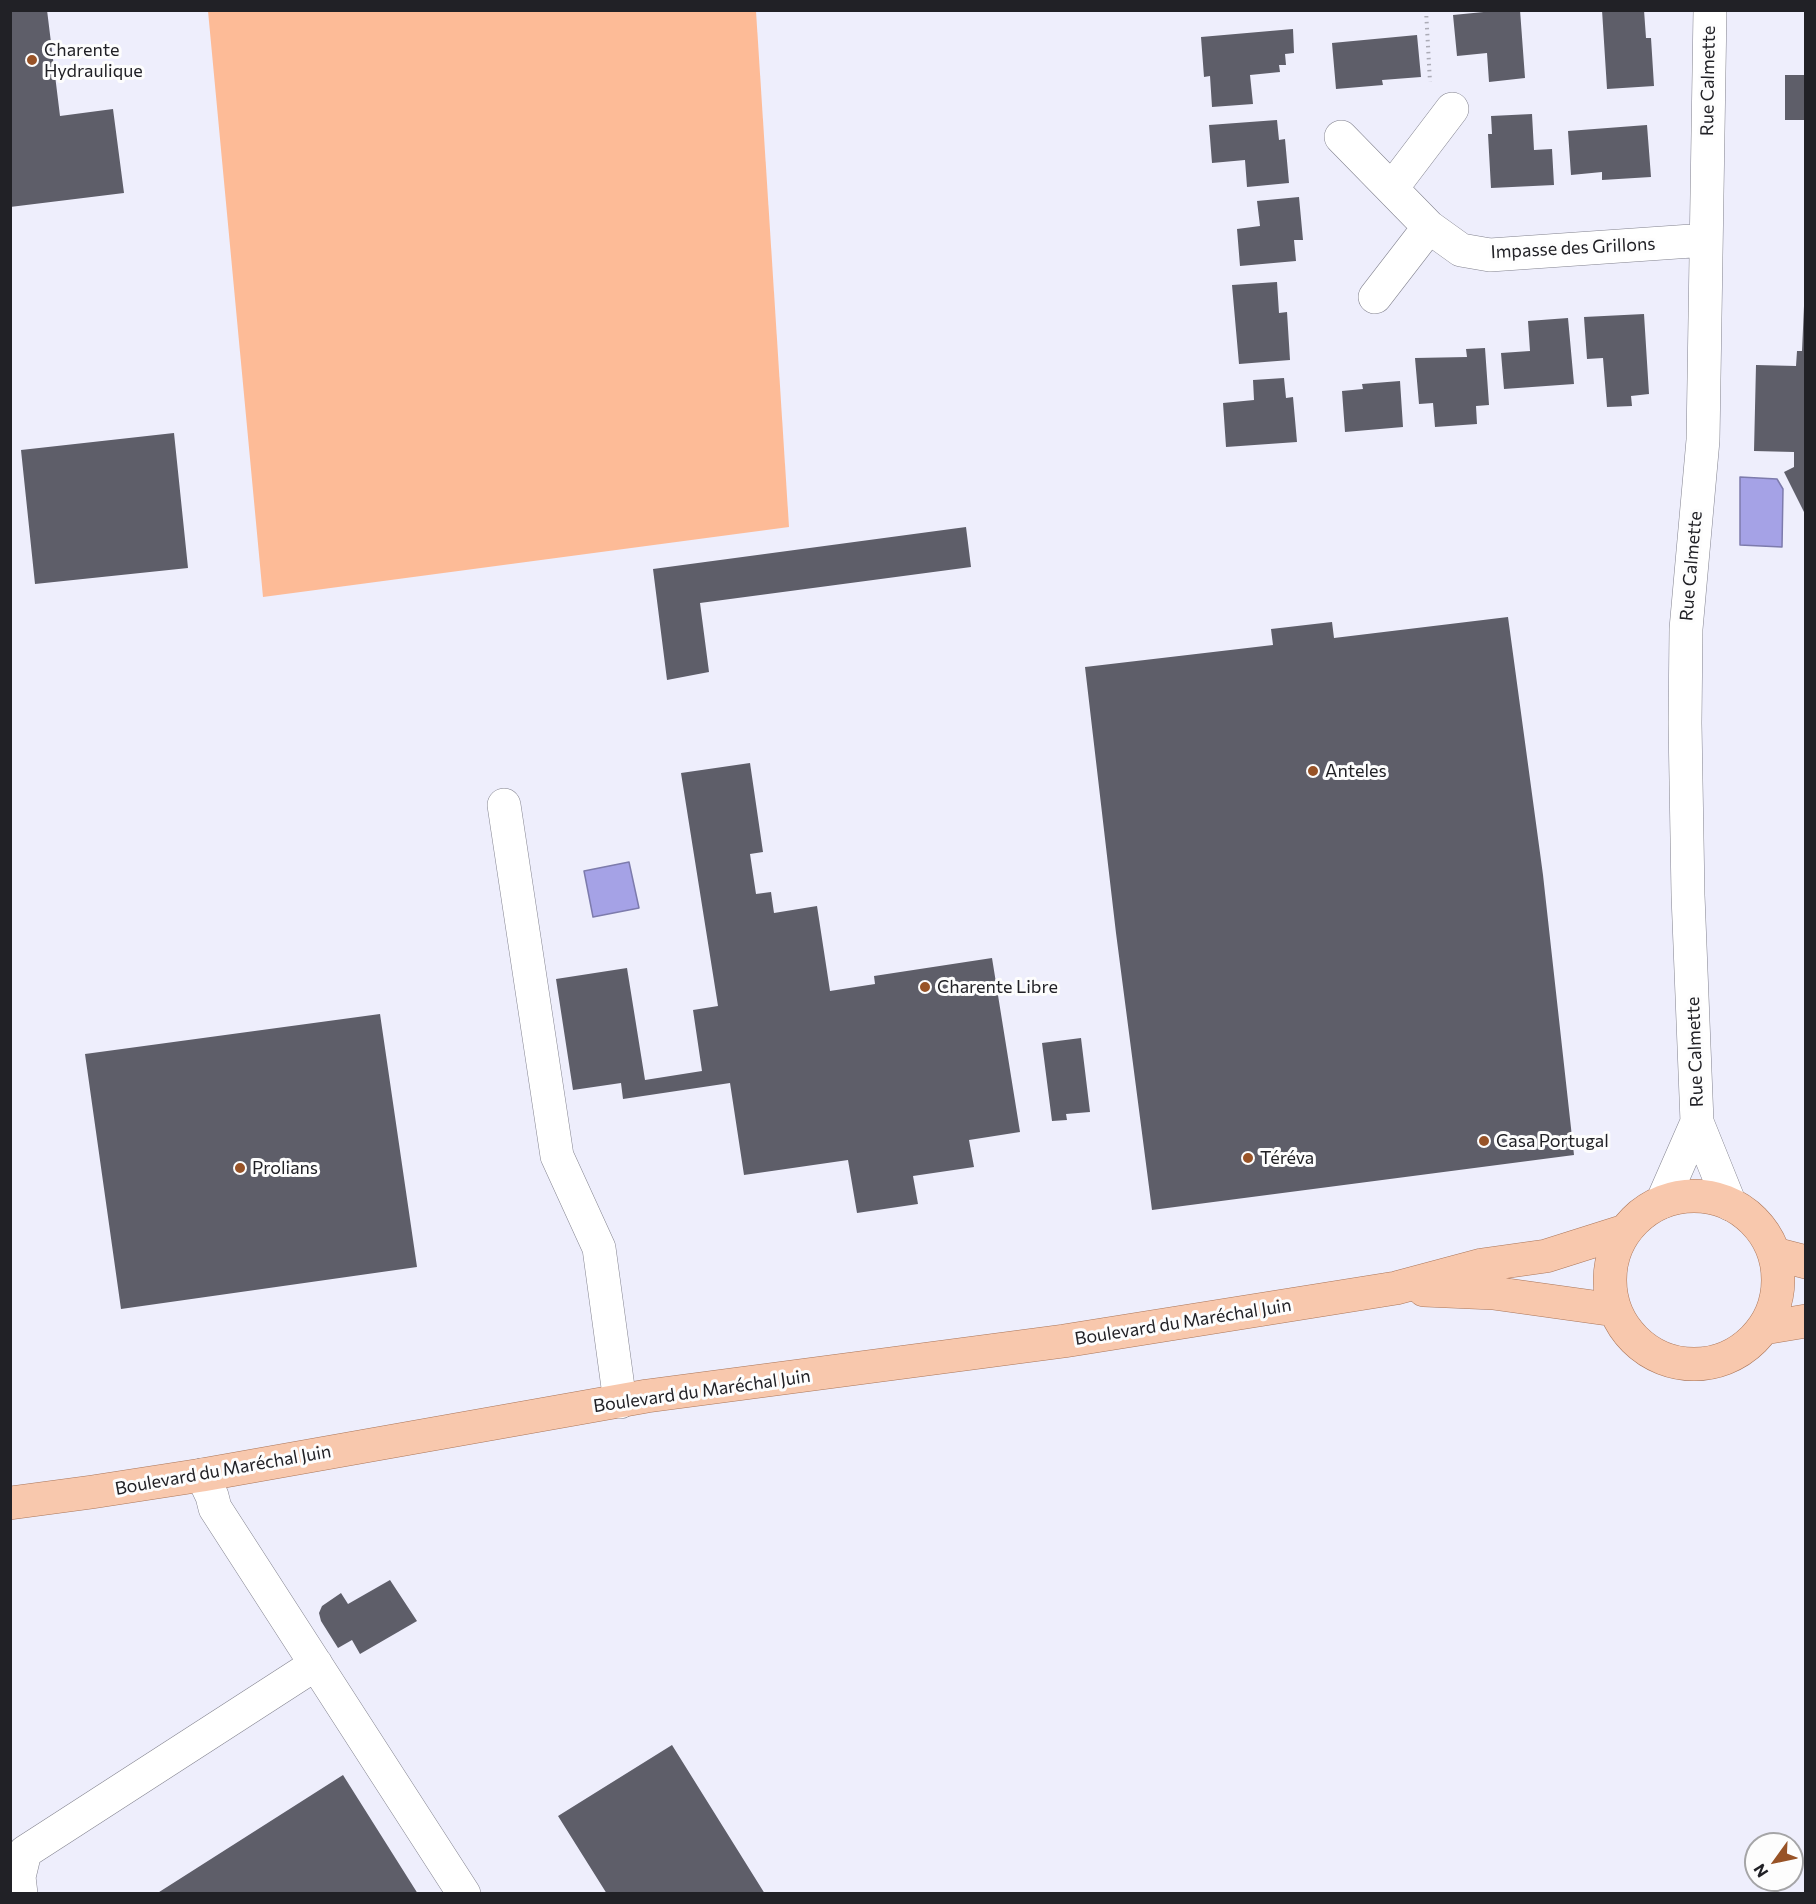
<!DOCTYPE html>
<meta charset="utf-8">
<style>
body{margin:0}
#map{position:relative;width:1816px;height:1904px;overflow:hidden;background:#eeeefc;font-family:Commissioner,sans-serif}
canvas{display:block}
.frame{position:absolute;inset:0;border:12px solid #212126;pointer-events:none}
.north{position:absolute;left:1744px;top:1832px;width:60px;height:60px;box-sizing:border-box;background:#fdfdfd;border:2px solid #a5a5a7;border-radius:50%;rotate:237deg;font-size:16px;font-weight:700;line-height:24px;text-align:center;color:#212126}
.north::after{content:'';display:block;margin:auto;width:21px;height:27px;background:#985327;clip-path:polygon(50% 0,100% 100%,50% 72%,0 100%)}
</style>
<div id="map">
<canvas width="1816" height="1904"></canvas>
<div class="frame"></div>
<div class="north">N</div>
</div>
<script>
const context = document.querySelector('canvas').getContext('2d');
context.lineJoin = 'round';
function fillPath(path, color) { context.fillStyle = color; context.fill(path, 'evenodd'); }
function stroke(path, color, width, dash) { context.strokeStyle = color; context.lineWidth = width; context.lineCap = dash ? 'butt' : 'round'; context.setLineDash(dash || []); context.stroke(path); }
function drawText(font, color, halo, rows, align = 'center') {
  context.font = font + ' Commissioner,sans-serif'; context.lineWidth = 6; context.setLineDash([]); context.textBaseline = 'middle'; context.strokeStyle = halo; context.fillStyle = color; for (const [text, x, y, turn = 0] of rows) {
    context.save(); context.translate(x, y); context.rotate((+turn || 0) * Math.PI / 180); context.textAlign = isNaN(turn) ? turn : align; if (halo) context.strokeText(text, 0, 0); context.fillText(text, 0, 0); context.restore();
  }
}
const green = new Path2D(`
 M208,11h548l33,516 -526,70z`);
const water = new Path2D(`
 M1740,477l37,2 6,10 -1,58 -42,-2z
 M629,862l10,46 -46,9 -9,-46z`);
const building = new Path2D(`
 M10,10h37l13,106 53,-7 11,84 -114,14z
 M1504,10h16l5,68 -36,4 -2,-29 -30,3 -4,-41z
 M1602,10h42l2,28h5l3,48 -47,3z
 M1293,29l1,24 -9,1 1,11h-7l1,7 -30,3 3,29 -41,3 -2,-31 -6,1 -3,-40z
 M1417,35l4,42 -39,3 1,5 -47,4 -4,-46z
 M1785,75h21v45h-21z
 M1532,114l2,36 18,-1 2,36 -63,3 -3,-54h4l-1,-18z
 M1277,120l2,20 6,-1 4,44 -42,4 -2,-27 -33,3 -3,-38z
 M1647,125l4,52 -49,3v-8l-31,3 -3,-44z
 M1299,197l4,43h-9l2,21 -56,5 -3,-37 23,-3 -3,-25z
 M1277,282l2,31 8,-1 3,48 -51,4 -7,-79z
 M1804,306h2v210l-22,-44 10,-5v-15l-40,-1 2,-86 40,1 1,-15h5z
 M1644,314l5,80 -18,2 1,10 -25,1 -4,-49 -16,1 -3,-42z
 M1568,318l6,66 -70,5 -3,-36 29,-2 -2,-30z
 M1485,348l4,57 -13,1 1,18 -42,3 -2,-24 -14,1 -4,-46 52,-1 -1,-8z
 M1284,378l2,20 7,-1 4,45 -71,5 -3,-44 31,-3 -1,-20z
 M1400,381l3,46 -58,5 -3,-41 21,-2 -1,-5z
 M174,433l14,135 -153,16 -14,-134z
 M966,527l5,40 -271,36 9,69 -42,8 -14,-111z
 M1508,617l35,258 31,280 -422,55 -36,-277 -31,-266 188,-22 -2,-16 61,-7 2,16z
 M750,763l13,89 -13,2 6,40 15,-2 3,21 43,-7 13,85 45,-7 -1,-8 118,-18 28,174 -51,8 5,27 -61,9 5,28 -61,9 -9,-53 -104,15 -14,-92 -107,16 -2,-16 -48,7 -17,-111 71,-11 18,112 57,-9 -9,-61 25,-4 -37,-233z
 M380,1014l37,253 -296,42 -36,-255z
 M1081,1038l9,74 -24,2 1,6 -15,1 -10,-78z
 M390,1580l27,41 -57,33 -8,-14 -14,8 -17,-27 -2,-8 3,-7 19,-13 7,11z
 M672,1745l93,149h-158l-49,-78z
 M343,1775l75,119h-262z`);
const path = new Path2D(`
 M1426,10l4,72`);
const minor = new Path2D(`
 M1710,10l-7,430 -17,189 -1,94 3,172 9,227 33,82
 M1341,137l88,90 32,23 29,5 216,-15
 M1392,188l60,-79
 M1375,297l54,-70
 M504,805l53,351 42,92 21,154
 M1662,1202l35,-80
 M202,1475l10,21 3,12 249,386
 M21,1894l-2,-17 6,-25 291,-188`);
const major = new Path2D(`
 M1610 1280a84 84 0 1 1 168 0a84 84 0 1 1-168 0Z
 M1775,1254l31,8
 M1424,1290l69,3 122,17
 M1764,1328l42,-7
 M10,1503l82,-11 110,-17 445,-79 417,-55 332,-53 86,-23 64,-9 79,-25`);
const markers = [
 [32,60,6,"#985327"],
 [1313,771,6,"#985327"],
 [925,987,6,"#985327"],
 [1484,1141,6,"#985327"],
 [1248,1158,6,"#985327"],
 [240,1168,6,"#985327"]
];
const poiNames = [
 ["Charente",44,50],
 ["Hydraulique",44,71],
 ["Anteles",1325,771],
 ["Charente Libre",937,987],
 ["Casa Portugal",1496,1141],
 ["Téréva",1260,1158],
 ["Prolians",252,1168]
];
const streetNames = [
 ["Rue Calmette",1708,81,-89],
 ["Impasse des Grillons",1573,248,-3],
 ["Rue Calmette",1691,566,-85],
 ["Rue Calmette",1695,1052,-92],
 ["Boulevard du Maréchal Juin",1183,1322,-9],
 ["Boulevard du Maréchal Juin",702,1391,-8],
 ["Boulevard du Maréchal Juin",223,1470,-10]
];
fillPath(green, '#fdbb97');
fillPath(water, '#a5a2e6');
stroke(water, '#7d7bac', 1.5);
fillPath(building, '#5e5e69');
stroke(minor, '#82828e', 34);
stroke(major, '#aa765a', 34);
stroke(path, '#ababb6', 4, [1.5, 4.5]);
stroke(minor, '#fff', 33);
stroke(major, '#f8c8ad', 33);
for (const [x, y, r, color] of markers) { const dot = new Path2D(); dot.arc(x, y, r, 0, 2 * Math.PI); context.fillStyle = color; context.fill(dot); stroke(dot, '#fdfdfd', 2); }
drawText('18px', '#212126', '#fdfdfd', poiNames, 'left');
drawText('18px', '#212126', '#fdfdfd', streetNames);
</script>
